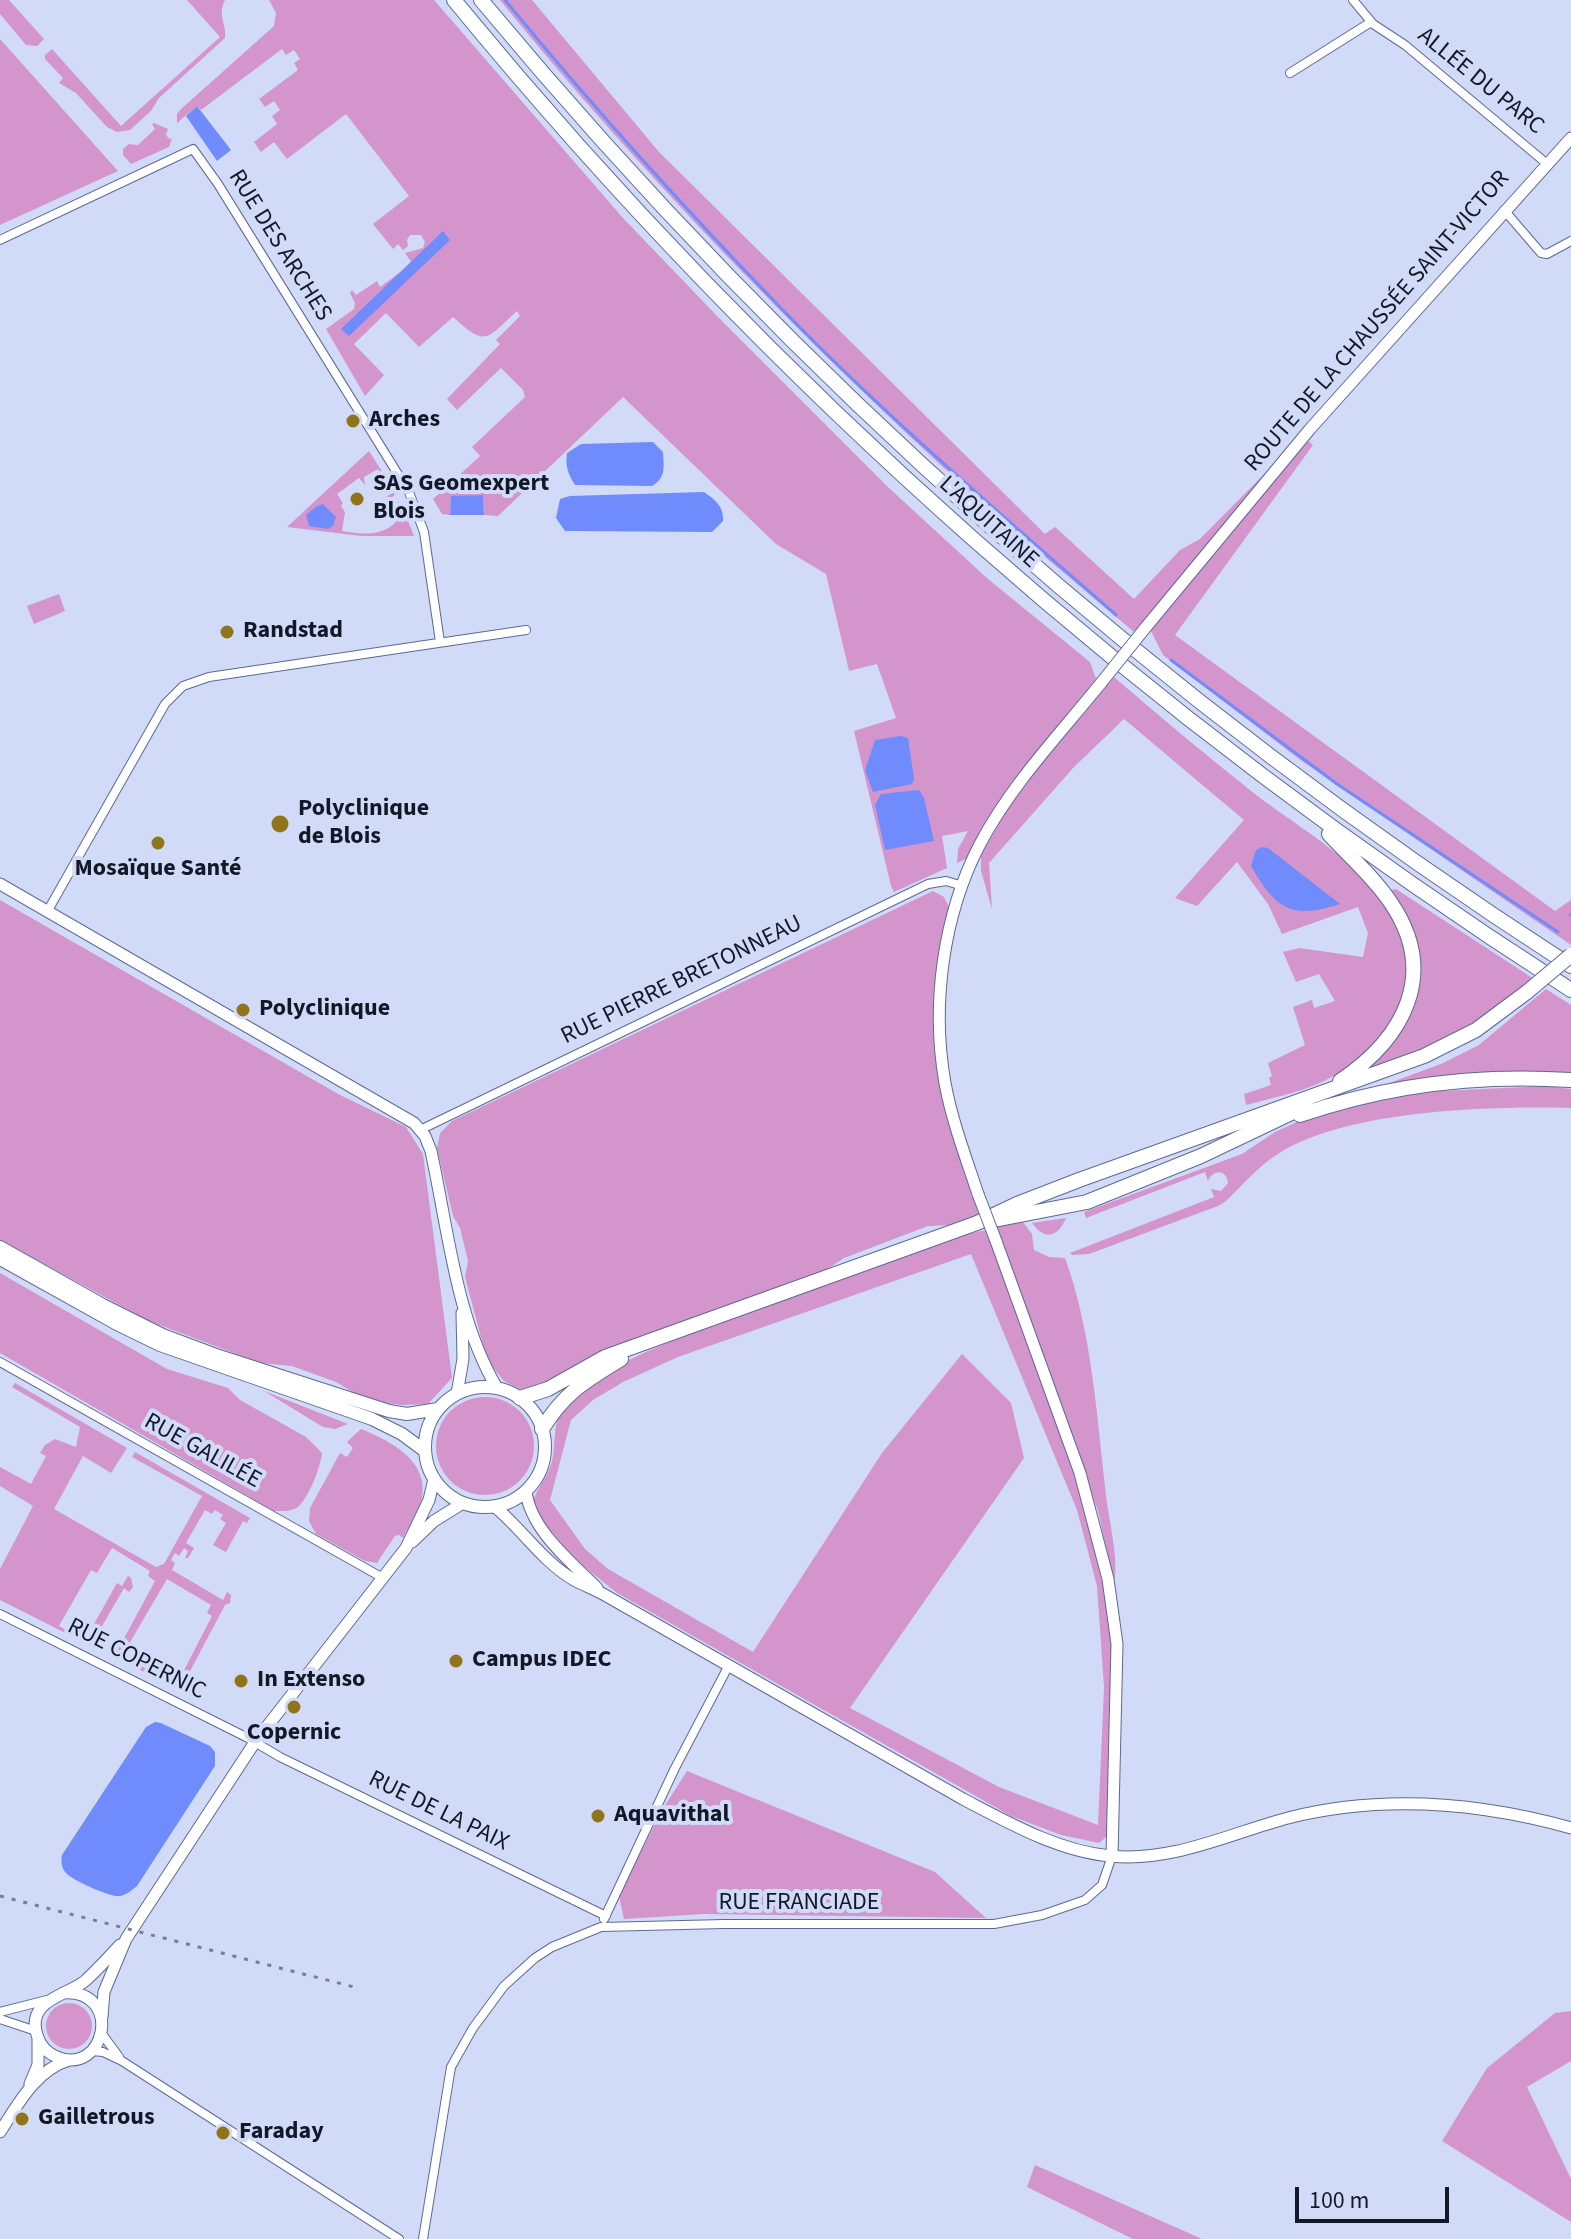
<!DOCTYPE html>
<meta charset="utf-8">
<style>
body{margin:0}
#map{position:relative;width:1571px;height:2239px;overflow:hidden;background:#d1dbf7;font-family:"Source Sans 3",sans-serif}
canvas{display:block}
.scale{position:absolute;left:1295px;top:2187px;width:154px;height:36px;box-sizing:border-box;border:4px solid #131829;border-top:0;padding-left:10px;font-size:24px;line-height:28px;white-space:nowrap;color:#131829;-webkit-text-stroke:6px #d1dbf7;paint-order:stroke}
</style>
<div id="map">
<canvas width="1571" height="2239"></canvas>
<div class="scale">100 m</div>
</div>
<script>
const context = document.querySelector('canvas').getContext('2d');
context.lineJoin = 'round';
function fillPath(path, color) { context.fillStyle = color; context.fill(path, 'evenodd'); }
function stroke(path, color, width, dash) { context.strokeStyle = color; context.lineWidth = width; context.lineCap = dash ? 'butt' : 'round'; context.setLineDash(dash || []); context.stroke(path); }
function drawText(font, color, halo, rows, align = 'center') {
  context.font = font + ' "Source Sans 3",sans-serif'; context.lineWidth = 8; context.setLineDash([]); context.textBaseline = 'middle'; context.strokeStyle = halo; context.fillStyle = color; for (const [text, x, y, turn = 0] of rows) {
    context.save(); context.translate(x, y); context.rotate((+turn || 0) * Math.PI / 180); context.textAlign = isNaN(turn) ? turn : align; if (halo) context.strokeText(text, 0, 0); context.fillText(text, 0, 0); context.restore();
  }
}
const green = new Path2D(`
 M0,0h9l35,39 -7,7 -11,-1 -26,-31z
 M187,0h38c-8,17 2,24 0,38l-66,60 -8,13 -21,19 -13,2 -10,-5 -31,-34 -17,-10 4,-5 -18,-19v-4l7,-6 69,77 99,-89z
 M269,0h165l189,218 95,99 171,171 99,91 102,83 6,17 -92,117 -36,62 -11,5 1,-14 10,-18 -26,5 5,32 -53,24 -3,-6 -37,-155 42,-13 -19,-54 -28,7 -23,-97 -50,-30 -153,-147 -125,119 -14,-1 -1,-20 -32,2 -1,18 -8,-1 -9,-15 47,-43 -8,-9 53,-50 -2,-7 -22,-22 -44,42 -10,-11 53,-55 -4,-4 24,-24 -3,-5c-31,28 -30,37 -64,6l-34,30 -33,-34 -32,31 30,31 -19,21 -39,-67 28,-20 1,-6 -5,-10 2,-3 4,5 21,-14 3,6 23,-17 -61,58 101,-96 -32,30 -6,-9 18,-5 2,-6 -4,-7h-11l-3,5 1,6 -5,4 -5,-6 -5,5 -20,-25 36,-28 -63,-82 -59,45 -13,-17 -13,10 -7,-10 23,-18 -5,-8 8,-6 -6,-9 -9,6 -6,-8 39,-29 -4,-7 6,-4 -6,-9 -8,5 -4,-6 -81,61 -4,-4 -20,17v-9l4,-5 93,-83 2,-13z
 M500,0h32l127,152 386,382 10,-7 79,72 46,-49 20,-11 75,-76 -141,169c-55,-47 -112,-93 -166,-142 -167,-152 -326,-315 -468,-490z
 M0,39l118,132 -118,54z
 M154,123l14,6 -2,6 3,4 3,-1 -3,9 -38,17 -8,-9v-6l6,-5 9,1 17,-16 -3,-5z
 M1307,440l6,5 -138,190 380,276 16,-11v45l-272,-186 -136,-104 -12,-24z
 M369,451l26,41 -1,4 -4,2 -3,-2 6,-3 -15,-24 -14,8 1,8 -6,-7 -22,16 6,9 -2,3 4,6 -3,19c23,4 44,6 59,-15l-8,-9 4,-5 4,1 13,33h-53l-74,-9z
 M59,594l6,17 -31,13 -7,-18z
 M1114,677c46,40 93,79 141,117 43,33 98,63 130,110 49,72 9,144 -63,178 -23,11 -51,16 -76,23l-2,-11 27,-9 -2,-7 3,-2 -4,-13 37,-18 -12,-38 19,-7 2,8 21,-7 -16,-27 -23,8 -13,-30 16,-4 64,9 5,-24 -10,-26 -76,27 -14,-30 -31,-42 -40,44 -22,-8 69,-78 -120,-101 -50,48 -85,96 3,46 -11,-38v-15l22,-40 28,-39z
 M1396,889l138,90 -68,51 -43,21 -57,20 22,-23 24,-38 5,-44 -25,-73 -1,-3z
 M933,891l11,6 5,10 -11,150 7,54 35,103 -27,11 -25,1 -84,32 -24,16 -285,115 -14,1 -17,-9 -17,-21 -22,-83 3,-16 -8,-33 -7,-12 -16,-68 3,-15 12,-12z
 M0,900l340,195 66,32 17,27 29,224 -24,26 -24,1 -35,-3 -33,-20 -44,-16 -32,-3 -111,-42 -149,-81z
 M1546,989l25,16v72l-192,10 64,-24 36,-18z
 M1546,1086l25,3v19c-81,-2 -220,2 -290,44 -22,13 -37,32 -55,49l-8,5 -129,48 -17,1 -2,-2 144,-56 -3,-8 10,2 7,-8c-1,-14 -15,-14 -20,-2l-3,-9 -119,46 -2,-6 158,-58 33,-22 31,-14 113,-26z
 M1066,1218c-8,19 -21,23 -34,5z
 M1023,1222l9,12 2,16 15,7 16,1c28,77 32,164 42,245 3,22 12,59 7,80l-16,-72 -101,-284z
 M986,1230l95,257 20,81v12l5,9 6,39 -2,198 -4,11 -7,6 -38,-8 -50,-19 -394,-223 -45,-36 -40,-49c2,-17 11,-24 17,-38 10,-21 0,-45 16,-64 43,-50 145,-78 206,-101 63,-23 126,-46 188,-69zM971,1254l106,256 20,76 7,101 -6,138 -99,-38 -149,-79 174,-250 -13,-55 -49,-49 -80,99 -129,199 -145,-83 -23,-20 -35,-49 21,-80 22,-20 30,-18 55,-25z
 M0,1273l167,96 61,19 12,12 66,37 16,16c-2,15 -12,42 -23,53 -7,6 -17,5 -25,5l-274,-158z
 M15,1383l112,65 -16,25 -28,-17 -29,53 102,58 8,-3 38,-68 -70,-39 3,-5 115,66 -3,5 -4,-2 -17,31 -13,-7 13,-22 -6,-4 3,-4 -8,-5 -3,4 -7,-4 -19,33 8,5 -6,10h-3l3,-7 -4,-3 -5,8 -4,-3 -4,7 4,3 -3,7 51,30 4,-8 4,3 -1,8 -5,2 -45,85 -14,-6 3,-6 9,4 34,-66 -5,-3 4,-8 -44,-26 -45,77 29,15 4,-6h2l-1,6 6,3 -4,5 -44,-22 41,-76 -7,-5 2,-5 -38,-23 -15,25 -6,-3 -32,56 26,14 32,-57 5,3 6,-10 3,2 2,9 -4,5 -5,-4 -30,52 5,5 -2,4 -97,-49v-31l33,-63 -33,-20v-19l31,17 15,-28 -6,-3 5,-8 10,-6 21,8 4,-20 -68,-40z
 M264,1391l84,33 -13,5 -12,-2z
 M436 1446a49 49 0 1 1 98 0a49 49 0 1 1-98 0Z
 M361,1429c29,12 68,31 61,69 -3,14 -12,27 -19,40l-4,-3 -4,1 -18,27 -12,-2 -49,-27 -7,-13 1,-13 30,-55 7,4 6,-9 -6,-6z
 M687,1771l248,101 51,46 -282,-4 -80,5 -5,-23 43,-86z
 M46 2026a23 23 0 1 1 46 0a23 23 0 1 1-46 0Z
 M1571,2011v50l-44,26 44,92v43l-129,-81 45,-73 68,-55z
 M1035,2165l167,74h-69l-106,-52z`);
const water = new Path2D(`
 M197,106l34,44 -14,11 -31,-45z
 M443,231l7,9 -101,96 -8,-7z
 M653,442l10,10c1,15 3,26 -11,34l-77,-1c-7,-11 -10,-19 -8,-32l14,-9z
 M704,492c11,8 20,14 19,29l-11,11 -147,-1 -9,-13 4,-19 10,-3z
 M483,495l1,20h-34l1,-19z
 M323,504l13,13 -3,9 -5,3 -19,-3 -3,-11 11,-9z
 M901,736l7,2 6,41 -2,5 -39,8 -8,-22 10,-30z
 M919,790l5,8 10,43 -49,9 -10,-45 6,-11z
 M1262,847l6,1 72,56c-49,16 -64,5 -89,-38l5,-16z
 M155,1722l6,1 49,23 5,6v14l-78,120c-5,4 -11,9 -17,10 -9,2 -48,-16 -54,-23 -5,-6 -5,-11 -4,-18l84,-128z`);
const stream = new Path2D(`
 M505,0c87,106 180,209 275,307 105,109 222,208 336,308
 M1171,660l166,124 221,148
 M1570,915l1,-1`);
const street = new Path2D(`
 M1353,0l20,24 32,21 141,118
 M1290,73l81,-51
 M1504,210l37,43 6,1 24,-13
 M0,240l193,-91 25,35 191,308 15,40 16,110
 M47,912l118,-208 18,-18 26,-9 317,-47
 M420,1130l508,-246 18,-3 17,5
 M0,1362l383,216
 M0,1614l248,124 32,19 326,159
 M604,1919l71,-151 54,-103
 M0,2012l47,-12
 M0,2019l36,12
 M102,2034l17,23
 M92,2051l11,1 19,9 277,178
 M423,2239l28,-172 22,-39 31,-42 31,-28 17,-11 49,-20 123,-3h270l48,-9 43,-15 17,-15 10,-29`);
const secondary = new Path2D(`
 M1146,627l164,-198 261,-291
 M0,884l414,239 11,13 6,15c17,78 25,168 66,237
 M978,1194c-12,-36 -26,-73 -33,-111 -14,-78 -2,-168 35,-239 31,-59 79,-109 121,-161
 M996,1241l84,232 28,106 9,65 -5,212
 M457,1394l6,-35 -1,-46
 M526,1491c4,38 45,71 71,97
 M494,1506c28,23 49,56 80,74 9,5 20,9 29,14l360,205c46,24 95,52 147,57 61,7 121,-23 178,-38 95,-24 189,-16 283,10
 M412,1542l22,-21 29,-18
 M63,1993c61,-4 43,84 -6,64 -10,-4 -17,-12 -20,-22 -11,-35 29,-39 48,-54 12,-11 24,-24 35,-36
 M102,2017l2,-25 22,-53 129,-197 151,-194 23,-48 5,-21
 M30,2084l8,-19v-26
 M0,2132c18,-28 36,-62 69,-72`);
const primary = new Path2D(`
 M0,1247l103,58 60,30 56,21 170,55 18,3 31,-5
 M0,1259l115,64 45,22 212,74 30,15 23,17
 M425 1447a60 60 0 1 1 120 0a60 60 0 1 1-120 0Z`);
const highway = new Path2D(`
 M454,0c318,388 695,720 1117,990
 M481,0c314,378 676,700 1090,966
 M1329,834c20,22 45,43 62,69 48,71 13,135 -51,178
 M1300,1115c87,-30 179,-41 271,-35
 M989,1221l98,-19 114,-46 105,-50
 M520,1398l28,-9 57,-32 372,-134 40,-19 62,-24 345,-124 52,-26 51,-38
 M542,1429c23,-37 43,-48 79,-70`);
const rail = new Path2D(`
 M0,1896l354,91`);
const secondaryBridge = new Path2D(`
 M1101,683l45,-56
 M978,1194l18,47`);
const highwayBridge = new Path2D(`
 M1527,992l44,-37`);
const markers = [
 [353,421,8,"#8f7419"],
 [357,499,8,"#8f7419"],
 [227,632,8,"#8f7419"],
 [280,824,10,"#8f7419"],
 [158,843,8,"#8f7419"],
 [243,1010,8,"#8f7419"],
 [456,1661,8,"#8f7419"],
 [241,1681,8,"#8f7419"],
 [294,1707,8,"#8f7419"],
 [598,1816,8,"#8f7419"],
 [22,2119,8,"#8f7419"],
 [223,2133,8,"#8f7419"]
];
const streetNames = [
 ["ALLÉE DU PARC",1480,82,39],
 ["RUE DES ARCHES",279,246,58],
 ["ROUTE DE LA CHAUSSÉE SAINT-VICTOR",1378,322,-49],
 ["L'AQUITAINE",988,523,42],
 ["RUE PIERRE BRETONNEAU",682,981,-26],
 ["RUE GALILÉE",202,1452,29],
 ["RUE COPERNIC",136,1660,27],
 ["RUE DE LA PAIX",438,1812,26],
 ["RUE FRANCIADE",799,1904]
];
const poiNames = [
 ["Arches",369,421],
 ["SAS Geomexpert",373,485],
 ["Blois",373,513],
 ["Randstad",243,632],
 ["Polyclinique",298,810],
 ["de Blois",298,838],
 ["Mosaïque Santé",158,870,"center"],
 ["Polyclinique",259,1010],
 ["Campus IDEC",472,1661],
 ["In Extenso",257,1681],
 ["Copernic",294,1734,"center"],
 ["Aquavithal",614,1816],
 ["Gailletrous",38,2119],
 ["Faraday",239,2133]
];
fillPath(green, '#d395cc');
fillPath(water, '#708bfb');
stroke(stream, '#708bfb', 3);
stroke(street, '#5d6993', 10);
stroke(secondary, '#5d6993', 13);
stroke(primary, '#5d6993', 14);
stroke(highway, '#5d6993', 16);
stroke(street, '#fff', 8);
stroke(secondary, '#fff', 11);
stroke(primary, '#fff', 12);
stroke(highway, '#fff', 14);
stroke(rail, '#777f95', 3, [4, 8]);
stroke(secondaryBridge, '#5d6993', 13, []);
stroke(highwayBridge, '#5d6993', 16, []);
stroke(secondaryBridge, '#fff', 11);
stroke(highwayBridge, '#fff', 14);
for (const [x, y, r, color] of markers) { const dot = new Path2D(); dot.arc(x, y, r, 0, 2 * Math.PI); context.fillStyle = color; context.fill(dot); stroke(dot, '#d1dbf7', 3); }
drawText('24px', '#131829', '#d1dbf7', streetNames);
drawText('bold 24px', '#131829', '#d1dbf7', poiNames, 'left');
</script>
